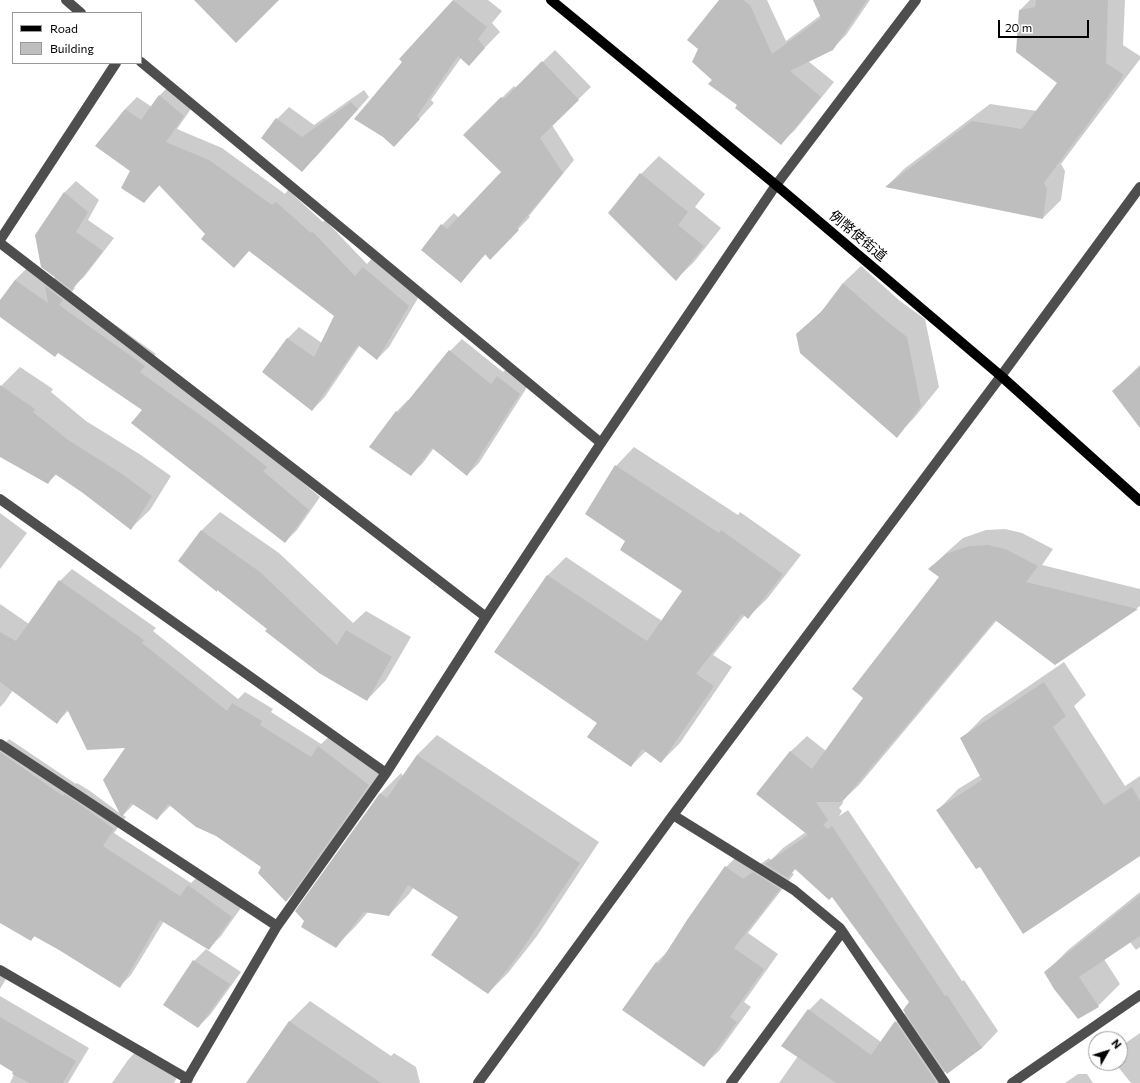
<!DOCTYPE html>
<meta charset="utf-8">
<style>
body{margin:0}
#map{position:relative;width:1140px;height:1083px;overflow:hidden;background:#fff;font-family:Commissioner,sans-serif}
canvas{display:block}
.legend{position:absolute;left:12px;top:12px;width:130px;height:52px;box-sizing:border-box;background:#fff;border:1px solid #999;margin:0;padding:5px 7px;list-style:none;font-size:12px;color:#000}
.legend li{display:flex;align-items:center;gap:8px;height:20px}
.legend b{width:20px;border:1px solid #999}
.north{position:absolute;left:1088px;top:1031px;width:40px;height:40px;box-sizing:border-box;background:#fff;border:1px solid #999;border-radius:50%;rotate:51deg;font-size:11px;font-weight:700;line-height:16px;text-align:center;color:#000}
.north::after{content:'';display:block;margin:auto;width:14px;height:18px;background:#000;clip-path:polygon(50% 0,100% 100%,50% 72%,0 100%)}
.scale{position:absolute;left:998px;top:20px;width:91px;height:18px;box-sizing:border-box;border:2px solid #000;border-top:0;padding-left:5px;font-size:12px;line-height:14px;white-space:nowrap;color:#000;-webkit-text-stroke:3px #fff;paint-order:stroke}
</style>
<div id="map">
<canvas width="1140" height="1083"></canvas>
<ul class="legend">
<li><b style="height:5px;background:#000"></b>Road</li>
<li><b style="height:11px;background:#bebebe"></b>Building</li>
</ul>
<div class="north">N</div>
<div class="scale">20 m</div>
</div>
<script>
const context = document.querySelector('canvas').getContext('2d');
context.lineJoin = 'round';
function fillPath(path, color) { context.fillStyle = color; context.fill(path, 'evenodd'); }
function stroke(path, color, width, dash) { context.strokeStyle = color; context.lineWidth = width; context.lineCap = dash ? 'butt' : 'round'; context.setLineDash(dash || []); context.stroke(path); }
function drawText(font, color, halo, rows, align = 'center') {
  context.font = font + ' Commissioner,"Noto Sans JP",sans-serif'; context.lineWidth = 4; context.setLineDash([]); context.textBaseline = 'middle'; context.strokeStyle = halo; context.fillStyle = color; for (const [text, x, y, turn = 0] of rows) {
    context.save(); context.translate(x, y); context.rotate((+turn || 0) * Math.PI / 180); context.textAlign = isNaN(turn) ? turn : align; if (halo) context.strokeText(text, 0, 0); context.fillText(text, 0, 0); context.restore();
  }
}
const shadow = new Path2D(`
 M454,0h34l14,11 -10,12 8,9 -31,32 -8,-6 -30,42 3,3 -25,27 -6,-68 -3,-3z
 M720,0h47l19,41 35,-26 -7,-15h56l-24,35 -14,14 -24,12 26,21 -39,48 -14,13 -43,-38 -25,-25z
 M1030,0h95l-2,45 17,11v3l-79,105 4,7 -4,29 -18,18 -156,-32 17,-17 86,-65 47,7 21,-28 -38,-73z
 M555,50l36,37 -39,38 22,35 -45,56 1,1 -28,29 -16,8 -25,27 -19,-56 12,-12 5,5 43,-46 -38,-37 50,-49 2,2z
 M171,84l24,19 -18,26 45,19 63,46 3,-4 35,32 2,-2 42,44 8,-9 46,38 -32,54 -12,12 -17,-14 -36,53 -12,12 -25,-71 12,-12 23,16 13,-27 -85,-66 -43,-16 -47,-49 -17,17 -12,-32 -6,-61 12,-12 15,10 7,-11z
 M364,90l5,7 -55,62 -37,-40 12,-12 25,18z
 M659,156l46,38 -10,13 26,21 -27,34 -18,17 -35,-105z
 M76,181l23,19 -11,20 26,18 -30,39 -11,10 2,1 -4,5 85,61 -5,5 123,99 46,39 -23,33 -12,12 -141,-132 -85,-58 -59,-36v-14l15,-22 12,-12 22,15 7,-7 8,-83z
 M861,266l39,35 25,18 14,68 -25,31 -17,18 -100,-101 29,-28 17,-24z
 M462,339l41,33 7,-7 21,16 -52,82 -12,12 -33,-27 -11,15 -12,12 -15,-63 12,-12 2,1 40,-50z
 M1140,365v45l-27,-19z
 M20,367l33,22 -2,3 35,29 55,34 30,21 -21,34 -19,18 -74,-54 -10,9 -47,-27v-69z
 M634,447l104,68 2,-3 61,43 -34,44 -19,18 -3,-2 -32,40 19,12 -52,76 -19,19 -15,-11 -15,15 -32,-44 -103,-70 52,-77 18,-18 96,64 21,-30 -57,-50 -10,-75z
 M220,512l59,41 74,70 13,-12 45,26 -25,43 -19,20 -99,-71 -67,-98z
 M0,513l27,20 -27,36z
 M1005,529l17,4 31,16 -11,16 98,24v17l-85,58 -58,-44 -138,165 -17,16 1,2 -4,5 3,3 -3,5 9,-6 114,171 2,-1 34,51 -16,17 -36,23 -5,5 5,7h-167l19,-27 11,-46 12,-12 60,44 15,-20 10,-10 4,-10 -77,-106 -37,-28 -4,5 2,1 -46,59 30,21 -34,48 7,5 -32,44 -15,14 -81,-55 34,-48 12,-12 57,-83 15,-15 18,13 10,-7 2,2 12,-12 23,-16 -16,-80 17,-16 19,15 38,-54 76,-120 -10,-8 16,-16 17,-15 23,-8z
 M72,569l84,59 -3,3 85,68 7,-7 28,17 -2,3 50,32 10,-9 50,38 -83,116 -12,12 -23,-35 -92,-61 -14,14 -23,-15 -11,11 3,2 -12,16 77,50 10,-10 42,32 -22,31 -12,12 -45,-27 -33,54 -12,12 -60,-38 -24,-13 -4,4 -31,-19v-173l9,-9 67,45 1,-1 13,8 31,23 6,-67 -58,-37 -12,12 -44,-32 -9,13 -4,4v-103l29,20 31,-43z
 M1064,662l22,33 -12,11 51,80 15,-10v79l-160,11 -42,-56 20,-21 23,-14 -19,-36 20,-21z
 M437,735l162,107 -62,94 -29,37 -20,20 -29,-76 -45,-30 -5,7 -20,21 -21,-3 -12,14 -20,20 45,-153 20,-20 2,3 14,-21z
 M1140,892v55l-4,3 -6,-8 -26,17 16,25 -22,22 -52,-34 22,-22z
 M206,949l35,23 -31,43 -12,12 -4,-66z
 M0,968l9,6 -9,15z
 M0,996l89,52 -21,35h-58l4,-9 1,-3 -15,-8z
 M310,1001l81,55 3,-3 22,14 4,16h-158l-10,-7 38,-55z
 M1140,1033v50h-9l-16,-20h5v-14l7,-7z
 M141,1046l40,24 -7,13h-62l16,-23z
 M1078,1074h9l6,9h-28z`);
const building = new Path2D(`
 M194,0h85l-43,43z
 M453,0l34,27 -9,12 7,9 -16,18 -11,-10 -41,60 3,3 -26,28 -11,-10 -29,-18 48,-57 -3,-3z
 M719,0h24l7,5 22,49 49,-36 -8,-18h54l-34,50 -43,21 31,26 -40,48 -46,-37 2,-3 -29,-21 4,-4 -20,-18 6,-13 -11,-9z
 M1036,0h72l-2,63 18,12 -80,108 3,6 -4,30 -158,-32 87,-66 50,8 35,-46 -41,-31 3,-42 16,-3z
 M542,61l37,39 -39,38 23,35 -46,55 2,2 -29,30 -5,-6 -24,29 -40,-33 20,-26 6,5 54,-57 -38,-37 38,-38 3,2z
 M159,95l25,21 -18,26 43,18 63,45 4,-3 35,31 1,-2 43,45 8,-9 46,39 -32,54 -19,-15 -46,66 -50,-39 25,-34 27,19 20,-41 -85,-65 -15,17 -33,-29 4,-5 -46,-49 -15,18 -23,-15 9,-17 -35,-25 30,-37 16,11z
 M351,102l7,7 -56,63 -41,-34 15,-20 26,19z
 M640,173l48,39 -10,13 26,21 -28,35 -68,-68z
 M64,192l24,20 -12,20 27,19 -31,39 -31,-23 -6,-32z
 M15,280l33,23 -3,-17 18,14 -4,5 86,61 -5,6 74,53 53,42 -4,4 46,39 -24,33 -154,-120 11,-13 -84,-57 -3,4 -55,-40v-17z
 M843,283l40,35 24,19 14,69 -24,32 -97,-85 -4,-19 25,-22z
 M449,350l42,34 6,-8 23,18 -53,82 -35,-28 -21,28 -42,-29 27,-36 2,2z
 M1140,367v61l-28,-37z
 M0,385l35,24 -2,3 35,28 54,34 30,22 -21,34 -48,-37 -28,-19 -7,10 -48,-27z
 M615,465l104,68 2,-3 62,44 -35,45 -6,-5 -46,60 18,12 -53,77 -19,-14 -11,18 -44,-30 10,-14 -103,-71 53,-77 100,66 35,-50 -62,-41 5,-9 -40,-27z
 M201,530l59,42 77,73 9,-15 46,27 -25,44 -48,-28 -54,-42 2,-2 -50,-39v2l-39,-31z
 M988,545l17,4 33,17 -12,16 112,27 -83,56 -60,-45 -153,182h-26l12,18 -5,5 4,3 -1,2 6,-4 113,170 2,-1 35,53 -35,26 -44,-64 6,-8 -77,-105 -3,3 -34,-31 -7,9 -23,-14 43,-29 -52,-41 34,-43 22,18 51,-71 -11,-9 87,-112 -11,-8 18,-15 23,-8z
 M59,580l85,60 -2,3 85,68 5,-8 30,18 -2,4 51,32 7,-11 51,39 -83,117 -28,-29 3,-6 -45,-31 -20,-9 -28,-23 -11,16 -26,-17 -9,14 -1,-1 -18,-36 22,-32 -38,2 -20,-41 -10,15 -57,-42v-50l16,9z
 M1044,682l22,34 -13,11 51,78 28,-18 8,14v55l-117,78 -43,-67 -4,2 -40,-59 46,-30 -22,-42z
 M0,752l63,44 1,-2 14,9 36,26 -11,17 77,50 8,-11 44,32 -23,33 -49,-30 -40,68 -61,-38 -25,-14 -3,5 -31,-18z
 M417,755l163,108 -63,94 -29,37 -57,-39 27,-38 -50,-32 -19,31 -25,-4 -28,36 -35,-21 3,-6 -9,-10 85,-118 7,5z
 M725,866l18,13 10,-7 27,17 -46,59 30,21 -34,48 7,5 -33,45 -82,-57 34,-48 3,2 28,-44z
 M1140,895v41l-61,41 20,30 -21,12 -24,-30 -10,-17z
 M193,960l37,24 -32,44 -35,-23z
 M808,1009l63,46 24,-34 41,61 -1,1h-99l-55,-37z
 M0,1017l76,44 -13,22h-33l-18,-9 1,-2 -13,-8z
 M289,1021l92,62h-135z`);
const minor = new Path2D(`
 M66,0l15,13
 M141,62l460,381
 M0,240l116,-177
 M0,243l486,374
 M0,499l386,274
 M0,744l277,182
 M673,815l121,75 46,38 105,155
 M0,970l188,109
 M185,1083l92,-157 109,-153 100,-156 115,-174 175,-258 140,-185
 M478,1083l195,-268 328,-439 139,-189
 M731,1083l111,-151
 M1012,1083l128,-88`);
const major = new Path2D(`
 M551,0l225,185 225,191 139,125`);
const streetNames = [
 ["例幣使街道",858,236,40]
];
fillPath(shadow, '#0003');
fillPath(building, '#bebebe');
stroke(minor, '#4e4e4e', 10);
stroke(major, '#000', 10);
drawText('14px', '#000', '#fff', streetNames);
</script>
